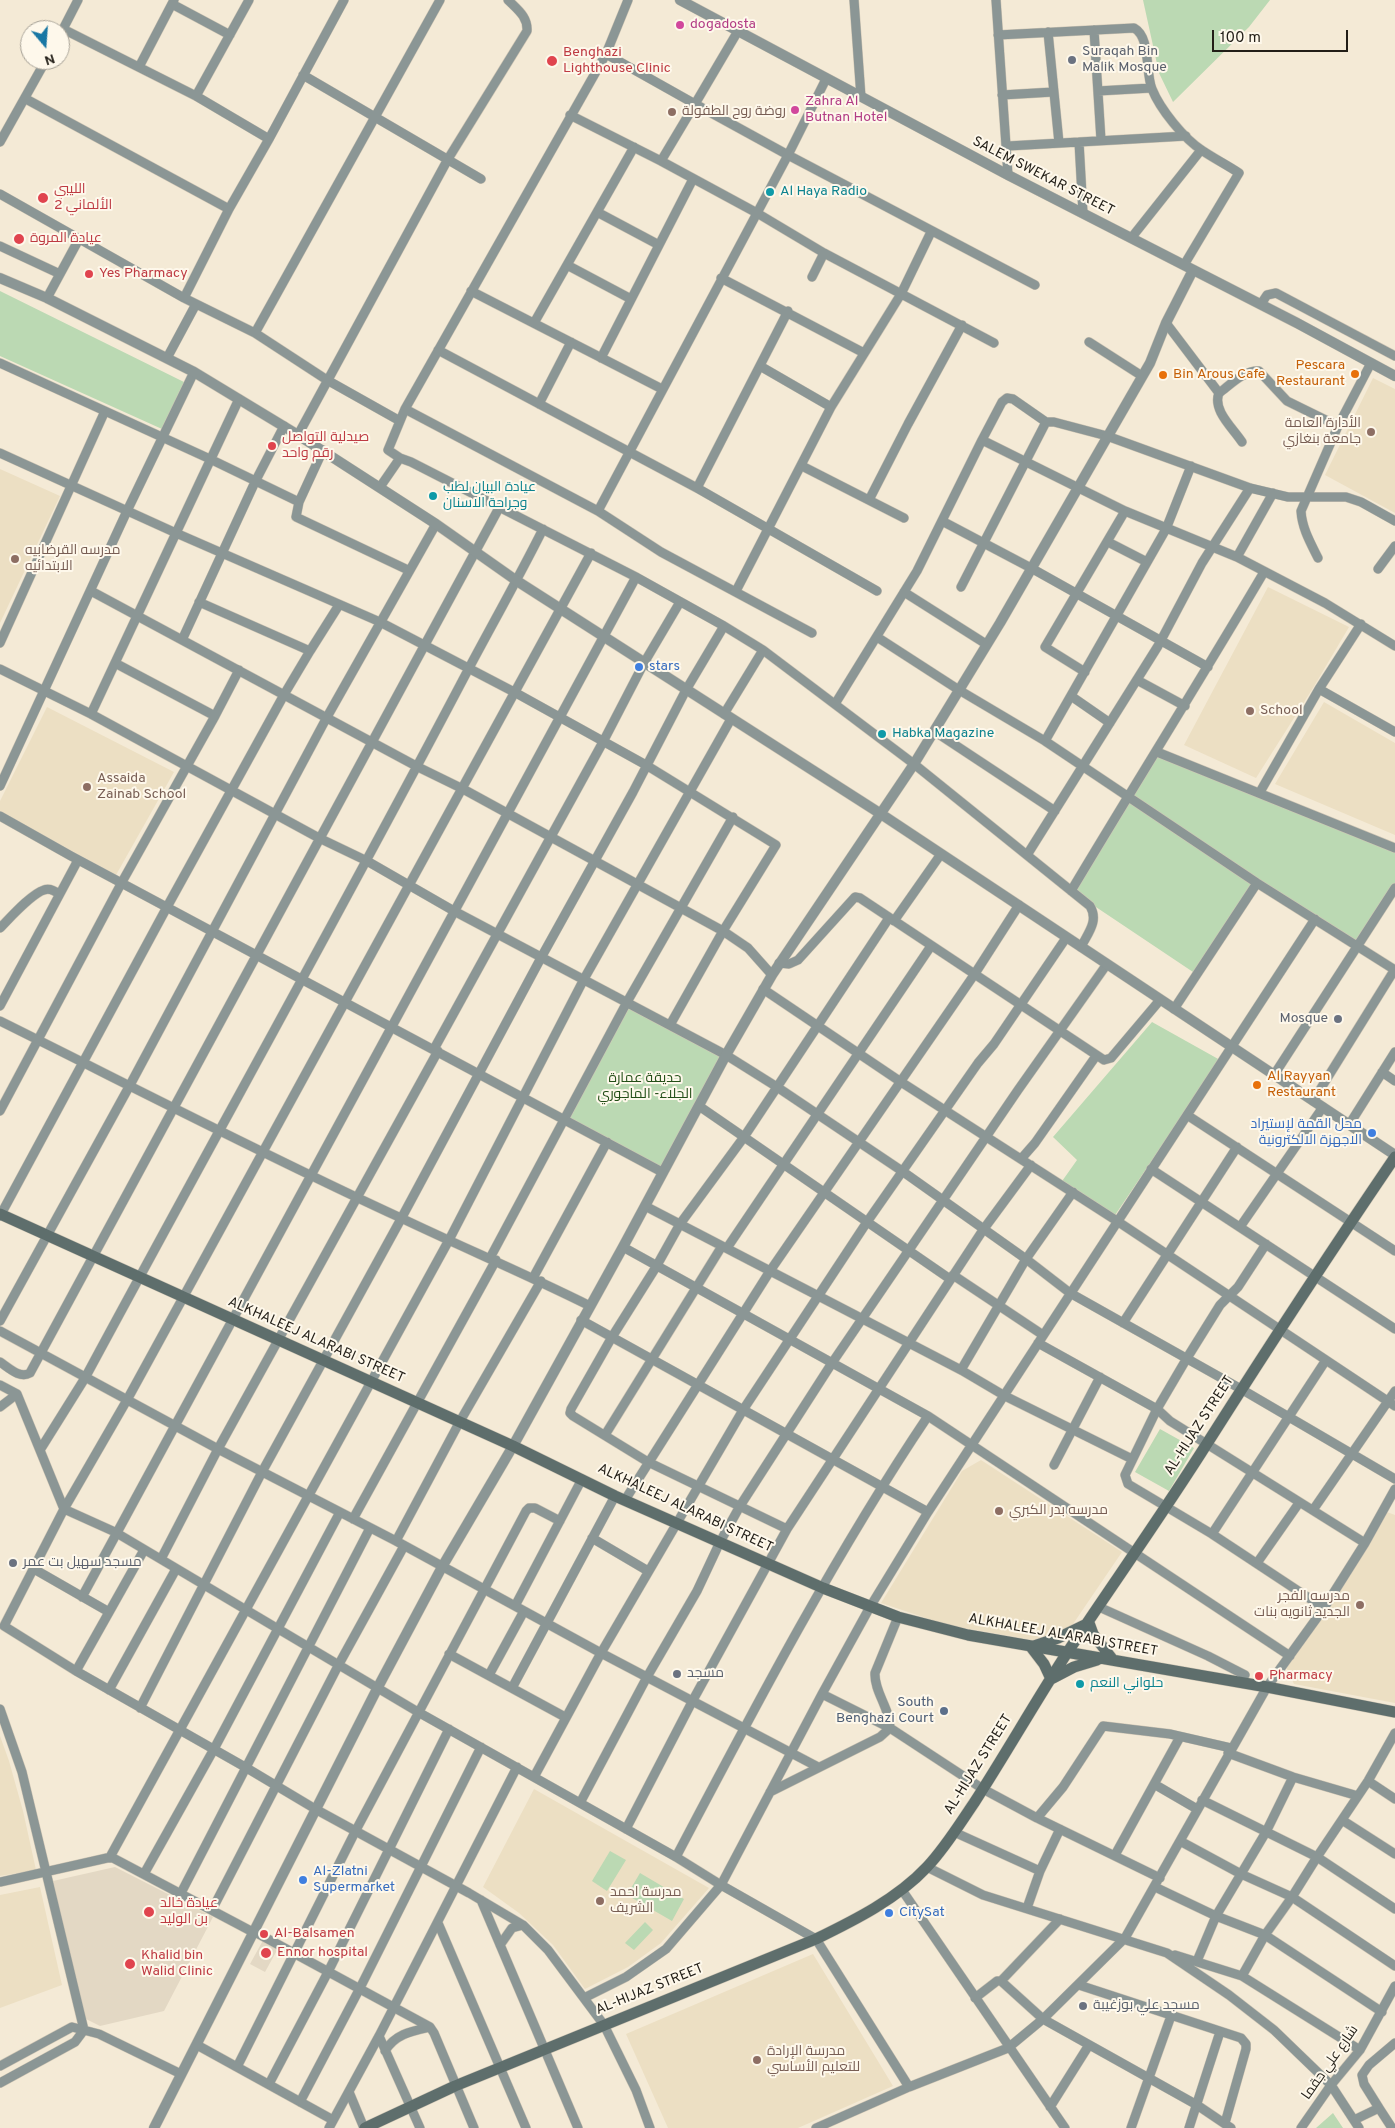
<!DOCTYPE html>
<meta charset="utf-8">
<style>
body{margin:0}
#map{position:relative;width:1395px;height:2128px;overflow:hidden;background:#f4ead6;font-family:Overpass,sans-serif}
canvas{display:block}
.north{position:absolute;left:20px;top:20px;width:50px;height:50px;box-sizing:border-box;background:#fef8eb;border:1px solid #a6a196;border-radius:50%;rotate:162deg;font-size:14px;font-weight:700;line-height:20px;text-align:center;color:#221e17}
.north::after{content:'';display:block;margin:auto;width:18px;height:22px;background:#1877a4;clip-path:polygon(50% 0,100% 100%,50% 72%,0 100%)}
.scale{position:absolute;left:1212px;top:30px;width:136px;height:22px;box-sizing:border-box;border:2px solid #221e17;border-top:0;padding-left:6px;font-size:15px;line-height:18px;white-space:nowrap;color:#221e17;-webkit-text-stroke:4px #fef8eb;paint-order:stroke}
</style>
<div id="map">
<canvas width="1395" height="2128"></canvas>
<div class="north">N</div>
<div class="scale">100 m</div>
</div>
<script>
const context = document.querySelector('canvas').getContext('2d');
context.lineJoin = 'round';
function fillPath(path, color) { context.fillStyle = color; context.fill(path, 'evenodd'); }
function stroke(path, color, width, dash) { context.strokeStyle = color; context.lineWidth = width; context.lineCap = dash ? 'butt' : 'round'; context.setLineDash(dash || []); context.stroke(path); }
function drawText(font, color, halo, rows, align = 'center') {
  context.font = font + ' Overpass,Cairo,sans-serif'; context.lineWidth = 4; context.setLineDash([]); context.textBaseline = 'middle'; context.strokeStyle = halo; context.fillStyle = color; for (const [text, x, y, turn = 0] of rows) {
    context.save(); context.translate(x, y); context.rotate((+turn || 0) * Math.PI / 180); context.textAlign = isNaN(turn) ? turn : align; if (halo) context.strokeText(text, 0, 0); context.fillText(text, 0, 0); context.restore();
  }
}
const built = new Path2D(`
 M1373,378l22,11v124l-70,-38z
 M0,469l60,27 -60,127z
 M1268,587l81,40 -36,61 -57,90 -72,-33z
 M1324,702l71,41v92l-120,-51z
 M47,707l127,65 -58,103 -116,-63v-11z
 M981,1460l141,92 -51,75 -38,13 -86,-15 -66,-22 81,-132z
 M1384,1511l11,4v188l-101,-19 -8,-17z
 M0,1736l9,25 14,50 13,59 -36,6z
 M534,1789l175,99 -48,55 -33,24 -43,22 -32,-44 -34,-32 -36,-26z
 M40,1887l22,98 -62,23v-113z
 M813,1954l80,132 -95,42h-130l-42,-94z`);
const medical = new Path2D(`
 M115,1867l98,50 -49,94 -64,15 -18,-9 -29,-136z
 M266,1935l15,8 -16,29 -15,-8z`);
const green = new Path2D(`
 M1143,0h127l-21,27 -76,75 -14,-29z
 M0,291l186,92 -24,46 -162,-73z
 M1157,753l238,96v39l-38,57 -229,-147z
 M1127,799l130,84 -61,91 -124,-83z
 M627,1002l98,53 -63,116 -98,-52z
 M1152,1022l68,38 -109,161 -51,-37 17,-24 -24,-23z
 M1160,1429l34,19 -25,43 -34,-19z
 M610,1851l16,9 -19,31 -15,-10z
 M640,1873l44,26 -12,22 -45,-26z
 M645,1922l8,8 -19,20 -9,-7z
 M1333,2113l10,15h-27z`);
const minor = new Path2D(`
 M854,0l7,97
 M996,0l12,175
 M172,4l58,31
 M63,29l133,67 73,43 75,-139
 M1094,30l7,110
 M738,31l-43,73 93,51 247,130
 M1048,32l11,111
 M60,35l18,-35
 M998,35l136,-7c17,9 11,44 18,61 8,20 32,50 51,62 12,8 24,14 36,22l-55,92
 M139,67l35,-67
 M303,75l178,104
 M1098,91l53,-3
 M1002,95l51,-3
 M196,96l53,-96
 M26,99l203,110
 M570,115l91,46 34,-57 -89,-50
 M0,142l46,-82
 M1079,142l4,71
 M1008,146l178,-10
 M661,161l96,52 67,40 170,90
 M0,194l184,104 71,35 72,47 73,41
 M597,212l62,33
 M1132,237l69,-87
 M0,246l60,28 -13,24
 M567,265l64,34
 M60,274l19,-35
 M812,277l12,-24
 M721,278l143,75
 M471,291l191,98
 M184,298l45,-89 40,-70
 M1261,304l6,-9 9,-2 119,63
 M534,323l100,-176
 M1166,323l53,70c-7,17 14,35 23,49
 M255,333l185,-333
 M1089,342l53,34
 M438,350l259,138 180,103
 M167,358l29,-54
 M601,358l92,-179
 M0,363l210,96 89,43
 M760,366l71,41
 M1219,393c11,-8 25,-23 40,-22l28,30 51,25
 M539,404l32,-62
 M405,409l193,102
 M298,435l150,-276 79,-128c1,-14 -9,-21 -19,-31
 M982,440l20,-38 5,-4 6,1 33,23
 M323,450l-24,52 -3,15 112,53
 M0,453l176,80 204,89 136,71 130,72 130,80 -53,86 -53,94
 M400,458l-12,-8 17,-41 201,-355 22,-54
 M802,466l102,52
 M380,487l20,-29 11,4 225,115 88,49 39,24 151,114 176,142c9,15 -2,27 -9,41
 M697,488l91,-177
 M869,500l39,-76 54,-99
 M942,521l89,47 177,99
 M1108,542l39,20
 M591,553l-464,847 -63,109 51,23 303,180 258,145 45,28 95,54 93,148
 M1237,557l36,-64
 M1318,558c-8,-16 -16,-30 -17,-47l37,-85 33,-63
 M1378,569l17,-23
 M961,587l85,-165h8l53,14 143,52 38,9h58l15,5 34,19
 M91,591l327,176 45,22 260,142 25,17 24,27
 M736,591l95,-184 70,-113 30,-62
 M904,592l82,52
 M199,602l111,49 29,-46
 M812,633l-151,-81 -63,-41 190,-356 38,-76
 M877,637l82,53 86,51 212,142 138,87
 M182,640l73,-158 29,-56
 M0,643l105,-232
 M115,663l100,53
 M0,669l91,45 228,124 48,23 87,50 272,144 51,32 125,84 124,88 44,34 171,96 154,90
 M1085,672l-40,-25 80,-136
 M1137,680l48,26
 M1319,689l76,43
 M1071,696l39,27
 M835,704l82,-133 65,-131 143,71 112,46 88,46 70,43
 M91,714l148,-315
 M724,714l39,-64
 M934,731l121,80
 M1045,741l121,-212 25,-63
 M1157,752l238,96
 M0,786l127,-275 67,-139
 M1260,792l59,-103 42,-65
 M0,816l71,40 591,316
 M1027,855l131,-209 44,-83 48,-75
 M1071,891c64,-107 130,-212 193,-319
 M894,921l47,-67
 M0,928c10,-10 31,-34 44,-38 5,-2 11,1 15,4
 M779,963l10,1 9,-4 57,-63 5,1 244,162 7,-2 49,-58
 M763,989l138,93 216,139 278,185
 M0,1006l78,-146
 M1174,1009l83,-126
 M0,1021c133,66 266,135 401,197 63,30 127,57 189,88
 M434,1049l169,-307 41,-79 36,-61
 M1382,1072l13,9
 M1274,1075l121,-187
 M1313,1101l82,-132
 M699,1106l251,173
 M0,1111l122,-229 93,-166 24,-46
 M1187,1115l208,136
 M1349,1125l46,-73
 M1021,1159l14,-16 61,-87
 M1151,1169l244,160
 M645,1206l316,164 44,26 127,63
 M0,1216l167,-309 118,-214 25,-42
 M1240,1227l83,-120
 M1266,1244l-28,43 -18,18 -33,53 -30,51 -32,66 3,9 84,50 112,74
 M623,1247l305,169 362,240
 M727,1248l204,-302
 M490,1258l137,-256 106,-185
 M953,1275l90,60
 M533,1278l74,-136
 M581,1320l347,192
 M0,1321l130,-236 197,-368 109,-193
 M1123,1323l114,-176
 M0,1331l218,118 178,92 205,112 217,114
 M1038,1343l119,66 13,12 195,122
 M0,1362c9,6 20,17 30,11l469,-865
 M961,1370l65,-111 47,-67
 M0,1385l17,9 47,115 -60,117 72,45 169,96 72,43 152,83 54,32 25,25 56,75 32,65 14,38
 M0,1407l17,-13
 M605,1435l117,-189
 M40,1450l45,-72c127,-236 258,-470 383,-708 25,-47 51,-93 75,-141
 M1054,1465l46,-88
 M625,1500l145,-229 204,-296 45,-70
 M1313,1510l82,-119
 M353,1519l143,-259
 M787,1529l-139,-67 -75,-46 -3,-3 1,-4 41,-72 44,-70 24,-43 64,-87 145,-219
 M1212,1534l114,-174
 M592,1538l56,33
 M396,1541l63,-118 82,-142
 M161,1559l57,-110 220,-398
 M1257,1563l42,-60
 M34,1569l75,43
 M82,1597l554,-1020
 M515,1606l67,-127
 M1099,1607l109,49 37,19
 M449,1654l116,63
 M76,1671l68,-121
 M489,1675l35,-64
 M512,1688l103,-192
 M109,1690l67,-121
 M822,1694l68,34c0,-20 -16,-36 -15,-55l23,-56
 M140,1708l122,-236 139,-253 141,-263 91,-164 53,-102 38,-64
 M0,1709l22,63 62,258
 M1228,1753l65,24 65,19
 M534,1777l67,-124 142,-243 124,-188 111,-159 16,-19 72,-106
 M1368,1781l27,18
 M1154,1784l43,25
 M770,1792l110,-55 10,-9 93,61 54,29 123,60
 M1202,1800l115,57 78,52
 M580,1803l67,-126 50,-86 23,-49 20,-36 92,-143 186,-273 89,-126
 M1037,1818l26,-31 40,-61 67,8 61,14
 M1342,1820l53,34
 M626,1829l67,-129 94,-171 196,-299 48,-65
 M954,1832l86,39
 M1180,1841l61,33 51,23 103,69
 M1115,1855l65,-118
 M110,1857l339,-617 135,-261 147,-260
 M676,1857c79,-150 158,-301 252,-441
 M927,1867l56,28 184,58 62,42 45,35 57,55 28,43
 M144,1874l70,-125 126,-237
 M0,1882l107,-24h6l136,72
 M1155,1887l61,29 49,19 117,77
 M902,1890l163,238
 M181,1893l189,-365
 M481,1900l97,228
 M1027,1908l13,-37 20,-42
 M212,1910l127,-246 65,-118
 M438,1923l88,205
 M255,1932l175,95 4,6 40,95
 M500,1945l12,-17 11,-3
 M1175,1955l67,21 118,74
 M1197,1961l19,-45 50,-84 27,-55
 M1242,1976l23,-41 27,-38 25,-40 51,-76 27,-48
 M1001,1981l42,38 154,86 34,23
 M1079,1985l162,53 5,6v5l-21,74
 M584,1998l42,-21 40,-28 55,-64 101,-191 48,-87 58,-95 387,-593
 M975,1998l22,-17h4l59,-62
 M379,2036l41,92
 M197,2045l136,75
 M385,2051c10,-17 27,-20 45,-24
 M0,2066l72,-39 27,7 82,40
 M237,2067l118,-235 171,-321 3,-3h6l25,13
 M0,2083l75,-41 9,-12
 M269,2084l59,-112 121,-243
 M349,2092l15,36
 M300,2102l60,-114 121,-241
 M1050,2107l39,-62
 M1379,2108l-15,-24 -2,-9 7,-10 26,-22
 M1354,2120l25,-12 13,20
 M329,2128l50,-92 138,-269
 M816,2128l93,-41 99,-39 35,-29 82,-81 142,-251 57,-79 41,-65 30,-54
 M1131,2128l40,-112
 M1189,2128l31,-96
 M1301,2128l30,-43 29,-35 35,-64`);
const tertiary = new Path2D(`
 M680,0l328,175 289,148 98,53
 M0,278l47,20 147,74 104,63 138,89 81,57 364,233 514,341
 M154,2128l224,-441 64,-120 71,-121 110,-199 103,-192 46,-80 142,-211 86,-141 150,-260 16,-40 27,-53`);
const secondary = new Path2D(`
 M0,1214l513,232 102,50 208,92 75,29 70,18 299,52 128,25
 M1097,1660l-23,7 -23,12 -7,-15 -13,-17 27,-9 31,-15 4,11 20,26
 M365,2128l90,-42 361,-147c39,-19 81,-40 111,-72 18,-19 32,-42 47,-64 31,-48 60,-99 91,-147 47,-71 97,-141 143,-214 61,-96 123,-191 187,-285`);
const markers = [
 [680,25,5,"#d1479c"],
 [1072,60,5,"#6b7280"],
 [552,61,6,"#e0444e"],
 [795,110,5,"#d1479c"],
 [672,112,5,"#8d6e63"],
 [770,192,5,"#0f9aa8"],
 [43,198,6,"#e0444e"],
 [19,239,6,"#e0444e"],
 [89,274,5,"#e0444e"],
 [1355,374,5,"#e8710a"],
 [1163,375,5,"#e8710a"],
 [1371,432,5,"#8d6e63"],
 [272,446,5,"#e0444e"],
 [433,496,5,"#0f9aa8"],
 [15,559,5,"#8d6e63"],
 [639,667,5,"#3f7fe0"],
 [1250,711,5,"#8d6e63"],
 [882,734,5,"#0f9aa8"],
 [87,787,5,"#8d6e63"],
 [1338,1019,5,"#6b7280"],
 [1257,1085,5,"#e8710a"],
 [1372,1133,5,"#3f7fe0"],
 [999,1511,5,"#8d6e63"],
 [13,1563,5,"#6b7280"],
 [1360,1605,5,"#8d6e63"],
 [677,1674,5,"#6b7280"],
 [1259,1676,5,"#e0444e"],
 [1080,1684,5,"#0f9aa8"],
 [944,1711,5,"#5c6f8a"],
 [303,1880,5,"#3f7fe0"],
 [600,1901,5,"#8d6e63"],
 [149,1912,6,"#e0444e"],
 [889,1913,5,"#3f7fe0"],
 [264,1934,5,"#e0444e"],
 [266,1953,6,"#e0444e"],
 [130,1964,6,"#e0444e"],
 [1083,2006,5,"#6b7280"],
 [757,2060,5,"#8d6e63"]
];
const hotelNames = [
 ["dogadosta",690,25],
 ["Zahra Al",805,102],
 ["Butnan Hotel",805,118]
];
const worshipNames = [
 ["Suraqah Bin",1082,52],
 ["Malik Mosque",1082,68],
 ["Mosque",1328,1019,"right"],
 ["مسجد سهيل بت عمر",23,1563],
 ["مسجد",687,1674],
 ["مسجد علي بوزغيبة",1093,2006]
];
const healthNames = [
 ["Benghazi",563,53],
 ["Lighthouse Clinic",563,69],
 ["الليبي",54,190],
 ["الألماني 2",54,206],
 ["عيادة المروة",30,239],
 ["Yes Pharmacy",99,274],
 ["صيدلية التواصل",282,438],
 ["رقم واحد",282,454],
 ["Pharmacy",1269,1676],
 ["عيادة خالد",160,1904],
 ["بن الوليد",160,1920],
 ["Al-Balsamen",274,1934],
 ["Ennor hospital",277,1953],
 ["Khalid bin",141,1956],
 ["Walid Clinic",141,1972]
];
const educationNames = [
 ["روضة روح الطفولة",682,112],
 ["الأدارة العامة",1361,424,"right"],
 ["جامعة بنغازي",1361,440,"right"],
 ["مدرسه القرضابيه",25,551],
 ["الابتدائيه",25,567],
 ["School",1260,711],
 ["Assaida",97,779],
 ["Zainab School",97,795],
 ["مدرسه بدر الكبري",1009,1511],
 ["مدرسه الفجر",1350,1597,"right"],
 ["الجديد ثانويه بنات",1350,1613,"right"],
 ["مدرسة احمد",610,1893],
 ["الشريف",610,1909],
 ["مدرسة الإرادة",767,2052],
 ["للتعليم الأساسي",767,2068]
];
const streetNames = [
 ["SALEM SWEKAR STREET",1043,177,27],
 ["ALKHALEEJ ALARABI STREET",316,1341,24],
 ["AL-HIJAZ STREET",1200,1426,-57],
 ["ALKHALEEJ ALARABI STREET",685,1509,25],
 ["ALKHALEEJ ALARABI STREET",1063,1636,10],
 ["AL-HIJAZ STREET",979,1765,-58],
 ["AL-HIJAZ STREET",650,1990,-22],
 ["شارع علي جقما",1331,2063,-55]
];
const cultureNames = [
 ["Al Haya Radio",780,192],
 ["عيادة البيان لطب",443,488],
 ["وجراحة الاسنان",443,504],
 ["Habka Magazine",892,734],
 ["حلواني النعم",1090,1684]
];
const foodNames = [
 ["Pescara",1345,366,"right"],
 ["Restaurant",1345,382,"right"],
 ["Bin Arous Cafe",1173,375],
 ["Al Rayyan",1267,1077],
 ["Restaurant",1267,1093]
];
const shopNames = [
 ["stars",649,667],
 ["محل القمة لإستيراد",1362,1125,"right"],
 ["الاجهزة الالكترونية",1362,1141,"right"],
 ["Al-Zlatni",313,1872],
 ["Supermarket",313,1888],
 ["CitySat",899,1913]
];
const parkNames = [
 ["حديقة عمارة",645,1079],
 ["الجلاء- الماجوري",645,1095]
];
const serviceNames = [
 ["South",934,1703],
 ["Benghazi Court",934,1719]
];
fillPath(built, '#ecdfc3');
fillPath(medical, '#e3d8c4');
fillPath(green, '#bbd9b3');
stroke(minor, '#cec5b4', 10);
stroke(tertiary, '#cec5b4', 11);
stroke(secondary, '#cec5b4', 12);
stroke(minor, '#8b9695', 9);
stroke(tertiary, '#8b9695', 10);
stroke(secondary, '#5e6e6c', 11);
for (const [x, y, r, color] of markers) { const dot = new Path2D(); dot.arc(x, y, r, 0, 2 * Math.PI); context.fillStyle = color; context.fill(dot); stroke(dot, '#fef8eb', 2); }
drawText('14px', '#b23c85', '#fef8eb', hotelNames, 'left');
drawText('14px', '#5b616d', '#fef8eb', worshipNames, 'left');
drawText('14px', '#be3a42', '#fef8eb', healthNames, 'left');
drawText('14px', '#785e54', '#fef8eb', educationNames, 'left');
drawText('14px', '#221e17', '#fef8eb', streetNames);
drawText('14px', '#0d838f', '#fef8eb', cultureNames, 'left');
drawText('14px', '#c56008', '#fef8eb', foodNames, 'left');
drawText('14px', '#366cbe', '#fef8eb', shopNames, 'left');
drawText('14px', '#234e17', '#fef8eb', parkNames);
drawText('14px', '#4e5e75', '#fef8eb', serviceNames, 'right');
</script>
